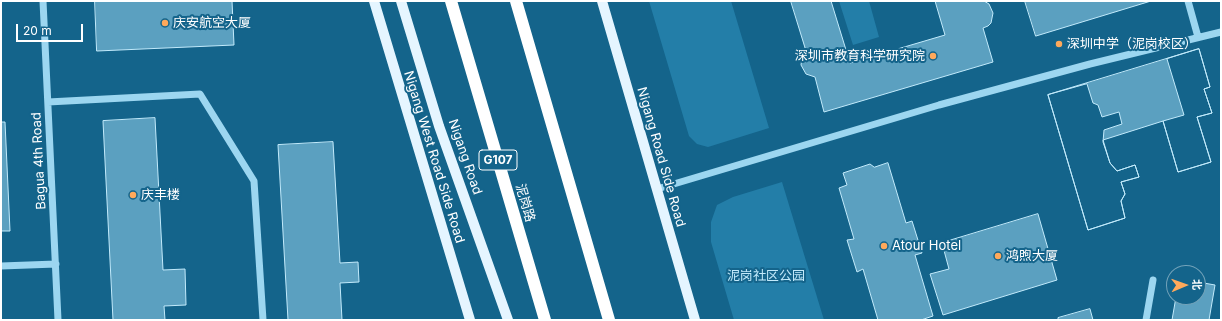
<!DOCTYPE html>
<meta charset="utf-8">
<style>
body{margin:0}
#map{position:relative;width:1222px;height:321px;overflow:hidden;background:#14648b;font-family:Inter,"Noto Sans SC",sans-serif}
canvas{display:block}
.frame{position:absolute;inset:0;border:2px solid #fff;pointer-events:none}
.north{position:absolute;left:1166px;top:265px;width:40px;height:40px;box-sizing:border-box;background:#14648b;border:1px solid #72a2b9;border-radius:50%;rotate:88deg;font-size:11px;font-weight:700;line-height:16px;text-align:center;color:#fff}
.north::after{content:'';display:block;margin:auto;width:14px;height:18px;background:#ffa95b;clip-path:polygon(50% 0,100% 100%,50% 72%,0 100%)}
.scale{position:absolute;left:16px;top:24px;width:67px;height:18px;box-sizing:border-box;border:2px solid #fff;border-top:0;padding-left:5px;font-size:12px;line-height:14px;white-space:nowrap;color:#fff;-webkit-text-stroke:3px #14648b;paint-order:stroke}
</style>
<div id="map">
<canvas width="1222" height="321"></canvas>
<div class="frame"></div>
<div class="north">北</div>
<div class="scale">20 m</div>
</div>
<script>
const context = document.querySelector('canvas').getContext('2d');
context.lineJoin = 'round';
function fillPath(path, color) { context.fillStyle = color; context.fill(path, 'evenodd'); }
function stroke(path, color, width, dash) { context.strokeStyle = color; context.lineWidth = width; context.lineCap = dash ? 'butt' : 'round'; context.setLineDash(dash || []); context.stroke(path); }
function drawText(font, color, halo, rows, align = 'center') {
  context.font = font + ' Inter,"Noto Sans SC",sans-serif'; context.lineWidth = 4; context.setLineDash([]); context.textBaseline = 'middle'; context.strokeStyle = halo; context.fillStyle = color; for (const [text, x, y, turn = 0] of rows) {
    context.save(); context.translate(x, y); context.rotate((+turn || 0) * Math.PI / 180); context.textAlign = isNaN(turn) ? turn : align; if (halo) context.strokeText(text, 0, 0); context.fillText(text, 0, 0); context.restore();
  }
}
const green = new Path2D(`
 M649,1h82l38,127 -61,19 -11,-3 -8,-8z
 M839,1h30l10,36 -26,8z
 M782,182l42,138h-90l-23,-78v-20l6,-17 16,-8z`);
const building = new Path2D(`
 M95,1h137l2,44 -137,6z
 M791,1h40l19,62 95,-28 -10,-34h49l5,3 4,9 -2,10 -3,3 -5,2 10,34 -169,50 -9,-35 -9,-3 -5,-9 1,-8 4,-5z
 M1025,1h126l-115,35z
 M1199,49l11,38 -6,2 8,24 -15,4 14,45 -33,10 -15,-51 -60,19 7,23 7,8 18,-6 4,12 -18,5 4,12 -4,7 4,17 -37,12 -40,-135z
 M1199,49l11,38 -6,2 8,24 -15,4 14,45 -33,10 -15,-51 21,-6 -17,-56z
 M1087,84l6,19 5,2 4,12 17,-5 3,12 -18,6 -1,12 7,21 7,8 18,-6 4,12 -18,5 4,12 -4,7 4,17 -37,12 -40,-135z
 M155,118l8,152 22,-1 1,36 -22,1 1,14h-52l-10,-199z
 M1,122h4l5,109h-9z
 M333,142l7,121 18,-1 1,20 -19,1 2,37h-54l-10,-175z
 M888,163l18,60 6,-2 10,32 -7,2 18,61 -12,4h-43l-15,-51 -6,3 -10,-32 7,-1 -15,-51 8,-3 -4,-12 27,-9 4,3z
 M1038,214l19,66 -114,35 -13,-41 19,-5 -7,-26z
 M1198,282l17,3 -6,35h-37l4,-23h22z
 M1090,309l3,11h-35v-2z`);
const minor = new Path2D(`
 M43,1l15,319
 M1188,1l10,36
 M48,102l152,-8 54,87 9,139
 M657,189l282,-84 151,-41 131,-32
 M1,266l55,-2
 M1146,320l7,-40`);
const major = new Path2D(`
 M374,1l96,319
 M401,1l38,125 69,194
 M602,1l93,319`);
const highway = new Path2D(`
 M451,1l94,319
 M516,1l93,319`);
const markers = [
 [165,23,4,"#ffa95b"],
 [1059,44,4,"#ffa95b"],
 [933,56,4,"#ffa95b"],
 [133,195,4,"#ffa95b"],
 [884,246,4,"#ffa95b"],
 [998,256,4,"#ffa95b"]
];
const shields = [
 [498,160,38]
];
const shieldNames = [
 ["G107",498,160]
];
const poiNames = [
 ["庆安航空大厦",173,23],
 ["深圳中学（泥岗校区）",1067,44],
 ["深圳市教育科学研究院",925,56,"right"],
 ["庆丰楼",141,195],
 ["Atour Hotel",892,246],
 ["鸿煦大厦",1006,256]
];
const streetNames = [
 ["Nigang West Road Side Road",434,157,73],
 ["Nigang Road",465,157,71],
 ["Nigang Road Side Road",661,157,74],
 ["Bagua 4th Road",39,161,-93],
 ["泥岗路",525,203,74]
];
const parkNames = [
 ["泥岗社区公园",766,276]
];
fillPath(green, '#237ea8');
fillPath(building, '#5ba0c0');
stroke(building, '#c2eafb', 1);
stroke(minor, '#9cd6f0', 7);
stroke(major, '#e5f5ff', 10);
stroke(highway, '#fff', 12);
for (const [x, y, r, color] of markers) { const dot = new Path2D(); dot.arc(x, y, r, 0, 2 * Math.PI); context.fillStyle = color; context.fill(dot); stroke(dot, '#14648b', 1.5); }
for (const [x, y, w] of shields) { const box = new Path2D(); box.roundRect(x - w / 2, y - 10, w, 20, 3); context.fillStyle = '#14648b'; context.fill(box); stroke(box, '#fff', 1); }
drawText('bold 12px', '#fff', null, shieldNames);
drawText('13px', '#fff', '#14648b', poiNames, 'left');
drawText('13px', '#fff', '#14648b', streetNames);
drawText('13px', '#c2eafb', '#14648b', parkNames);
</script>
